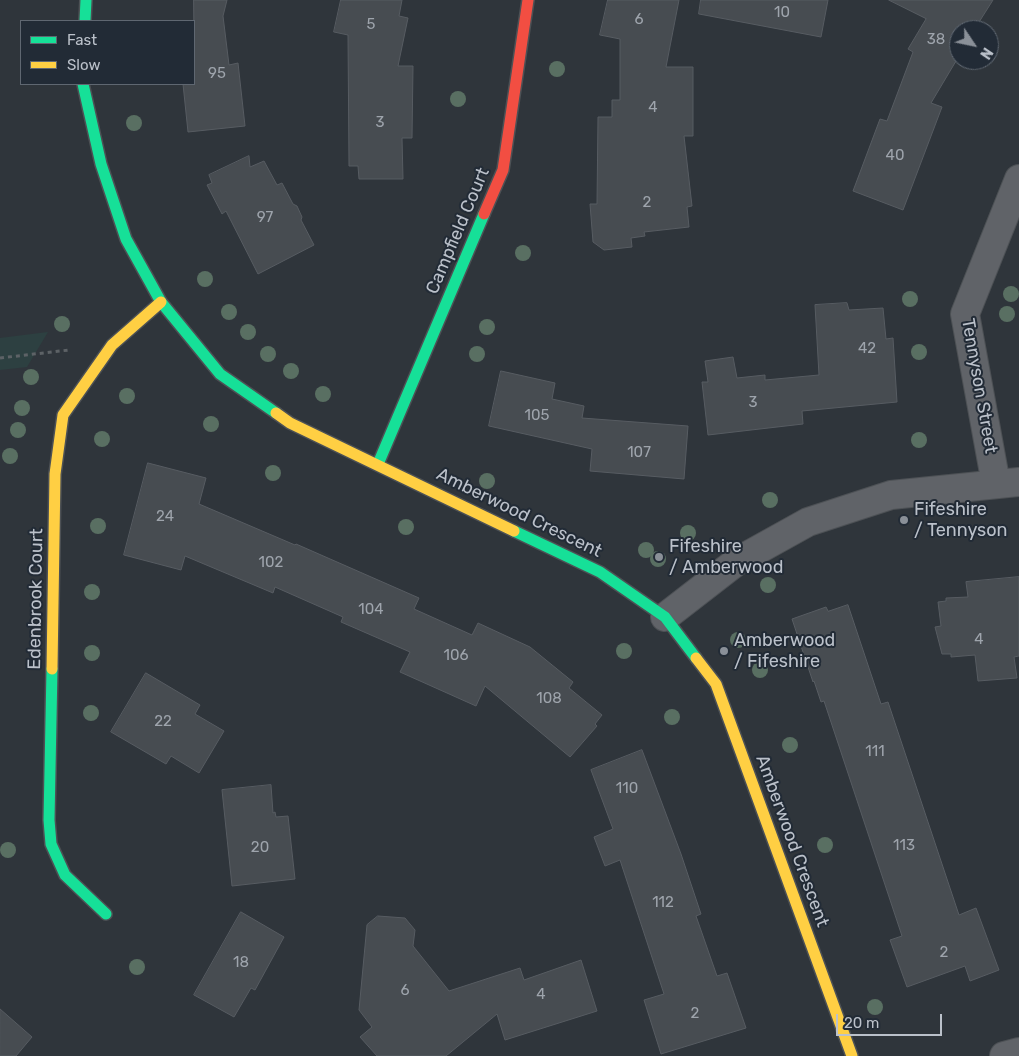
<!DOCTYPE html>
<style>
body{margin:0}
#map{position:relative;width:1019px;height:1056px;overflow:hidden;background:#2f353b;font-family:Rubik,sans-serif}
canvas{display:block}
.legend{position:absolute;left:20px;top:20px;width:175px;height:65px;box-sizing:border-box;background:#222b36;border:1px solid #5f6771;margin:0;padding:6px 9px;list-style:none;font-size:15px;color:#bbc1ca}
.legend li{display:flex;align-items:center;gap:10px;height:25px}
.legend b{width:25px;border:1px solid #5f6771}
.north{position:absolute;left:949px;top:20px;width:50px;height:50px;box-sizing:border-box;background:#222b36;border:1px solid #5f6771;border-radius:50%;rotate:124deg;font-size:14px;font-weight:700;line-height:20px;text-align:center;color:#bbc1ca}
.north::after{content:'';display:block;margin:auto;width:18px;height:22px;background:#8a9098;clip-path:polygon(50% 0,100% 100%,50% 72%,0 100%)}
.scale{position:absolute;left:836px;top:1014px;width:106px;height:22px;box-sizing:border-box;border:2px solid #bbc1ca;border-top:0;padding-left:6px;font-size:15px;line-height:18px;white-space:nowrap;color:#bbc1ca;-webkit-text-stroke:4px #222b36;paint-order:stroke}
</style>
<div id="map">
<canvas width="1019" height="1056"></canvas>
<ul class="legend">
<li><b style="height:6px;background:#16e098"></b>Fast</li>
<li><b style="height:6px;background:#ffcf43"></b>Slow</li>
</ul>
<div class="north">N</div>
<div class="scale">20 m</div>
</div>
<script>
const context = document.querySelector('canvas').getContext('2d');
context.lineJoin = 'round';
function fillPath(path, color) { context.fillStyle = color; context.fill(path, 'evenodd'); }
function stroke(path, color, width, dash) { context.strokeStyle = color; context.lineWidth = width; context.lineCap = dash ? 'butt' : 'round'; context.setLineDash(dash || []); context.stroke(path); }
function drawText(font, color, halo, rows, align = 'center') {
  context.font = font + ' Rubik,sans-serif'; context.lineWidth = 4; context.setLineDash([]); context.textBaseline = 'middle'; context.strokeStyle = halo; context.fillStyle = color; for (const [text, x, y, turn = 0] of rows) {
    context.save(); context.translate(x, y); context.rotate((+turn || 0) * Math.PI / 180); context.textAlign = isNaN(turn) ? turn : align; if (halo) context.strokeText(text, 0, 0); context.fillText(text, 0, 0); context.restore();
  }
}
const green = new Path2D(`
 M48,332l-21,35 -27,3v-32z`);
const building = new Path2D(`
 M194,0h33l-4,16 6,49 9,-2 7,63 -57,6 -5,-48h11z
 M341,0h61l-3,16 9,2 -10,48h15l-1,72h-10l1,41h-44l-1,-13h-9l-1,-131 -14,-3z
 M608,0h71l-13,67h27v69h-9l8,70 -5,1 2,20 -45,5 1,4 -14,2 1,9 -28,3 -11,-8 -3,-38h7l1,-87h14v-17h8v-61l-20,-4z
 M701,0h127l-7,37 -122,-23z
 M889,0h104l-19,30h-15v26l-28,47 11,4 -39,103 -50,-19 27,-72 7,2 26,-69 -5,-3 18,-30z
 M249,156l1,11 14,-6 13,24 5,-2 11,21 4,2 5,11 -1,3 13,25 -56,29 -32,-63 -4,3 -15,-29 5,-2 -3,-8z
 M847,303l2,7 34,-2 3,31 7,-1 4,64 -95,9 1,13 -95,11 -6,-53h6l-3,-21 28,-4 4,21 28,-3v5l54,-5 -4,-70z
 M501,371l54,12 -3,16 32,7 -2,12 106,8 -4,53 -94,-8 2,-22 -103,-23z
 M148,463l58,15 -7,26 96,41 1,-1 123,54 -5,11 58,26 6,-12 52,24 43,35 -4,6 33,27 -7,9 2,2 -27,31 -85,-71 -9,20 -76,-34 10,-20 -69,-30 2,-5 -68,-30 -2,6 -88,-37 -4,14 -57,-15z
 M1019,577v79l-5,1 3,21 -39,3 -3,-26 -24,2v-3h-9l-7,-27 6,-1 -3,-24 8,-1v-3l22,-1 -2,-15z
 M848,605l33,99 7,-2 71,213 17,-7 23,62 -29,11 -5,-15 -58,21 -17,-47 12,-4 -78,-235 -3,1 -7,-21 -1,1 -21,-63 34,-12 2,4z
 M146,673l54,32 -5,9 29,17 -25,42 -28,-17 -5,8 -55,-32z
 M642,750l39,104 20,60 -5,2 21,60 10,-3 19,55 -85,26 -17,-54 20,-6 -44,-134 -15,6 -11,-29 19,-8 -22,-59z
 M271,785l2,28 2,-1 1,5 12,-1 7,63 -63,7 -10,-96z
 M241,912l43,25 -29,53 -4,-2 -17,29 -40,-22z
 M378,916l27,2 10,12 -2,16 36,45 71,-23 4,12 57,-20 16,51 -92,29 -8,-26 -51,42h-69l-17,-19 12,-10 -13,-17 8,-85z
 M0,1009l32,28 -16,19h-16z`);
const path = new Path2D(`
 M0,358l69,-8`);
const street = new Path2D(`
 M996,484l-31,-170 54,-135
 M665,617l71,-55 72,-40 83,-27 128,-13
 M1004,1056l15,-4`);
const fast = new Path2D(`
 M85,21l1,-21
 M83,84l18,80 25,75 35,63 59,72 56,39
 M378,464l106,-250
 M514,531l86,41 65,45 31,41
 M52,669l-3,151 2,24 14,31 41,39`);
const slow = new Path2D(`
 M276,413l14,10 224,108
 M696,658l20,26 136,372
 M52,669l3,-195 8,-59 49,-70 49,-43`);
const jam = new Path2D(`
 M484,214l19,-44 25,-170`);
const trees = [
 [557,69],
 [458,99],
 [134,123],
 [523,253],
 [205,279],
 [1011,294],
 [910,299],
 [229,312],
 [1007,314],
 [62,324],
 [487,327],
 [248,332],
 [919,352],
 [268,354],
 [477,354],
 [291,371],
 [31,377],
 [323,394],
 [127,396],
 [22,408],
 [211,424],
 [18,430],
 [102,439],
 [919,440],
 [10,456],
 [273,473],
 [487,481],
 [770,500],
 [98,526],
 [406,527],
 [688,533],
 [646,550],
 [658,559],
 [768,585],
 [92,592],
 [738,640],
 [624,651],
 [92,653],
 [760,670],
 [91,713],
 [672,717],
 [790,745],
 [825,845],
 [8,850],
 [137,967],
 [875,1007]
];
const markers = [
 [904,520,5,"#8a9098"],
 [659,557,5,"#8a9098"],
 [724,651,5,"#8a9098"]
];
const numberNames = [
 ["10",782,13],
 ["6",639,20],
 ["5",371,25],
 ["38",936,40],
 ["95",217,74],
 ["4",653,108],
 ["3",380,123],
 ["40",895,156],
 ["2",647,203],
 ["97",265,218],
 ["42",867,349],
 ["3",753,403],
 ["105",537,416],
 ["107",639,453],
 ["24",165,517],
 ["102",271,563],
 ["104",371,610],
 ["4",979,640],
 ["106",456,656],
 ["108",549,699],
 ["22",163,722],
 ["111",875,752],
 ["110",627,789],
 ["113",904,846],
 ["20",260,848],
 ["112",663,903],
 ["2",944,953],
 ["18",241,963],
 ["6",405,991],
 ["4",541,995],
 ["2",695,1014]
];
const streetNames = [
 ["Campfield Court",458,231,-67],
 ["Tennyson Street",979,386,80],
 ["Amberwood Crescent",519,513,26],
 ["Edenbrook Court",36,599,-89],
 ["Amberwood Crescent",792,841,70]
];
const poiNames = [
 ["Fifeshire",914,510],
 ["/ Tennyson",914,531],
 ["Fifeshire",669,547],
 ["/ Amberwood",669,568],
 ["Amberwood",734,641],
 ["/ Fifeshire",734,662]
];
fillPath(green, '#2d4041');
fillPath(building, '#474c51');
stroke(building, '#575c62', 1);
stroke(street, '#4d5155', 30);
stroke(fast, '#4d5155', 14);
stroke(slow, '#4d5155', 14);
stroke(jam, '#4d5155', 14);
stroke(path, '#5d6266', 3, [4, 4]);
stroke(street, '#606368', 28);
stroke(fast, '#16e098', 11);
stroke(slow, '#ffcf43', 11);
stroke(jam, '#f24e42', 11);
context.fillStyle = '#596f62';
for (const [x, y] of trees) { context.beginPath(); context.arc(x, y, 8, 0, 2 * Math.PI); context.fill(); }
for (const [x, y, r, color] of markers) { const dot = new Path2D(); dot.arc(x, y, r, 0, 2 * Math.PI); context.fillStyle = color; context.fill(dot); stroke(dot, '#222b36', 2); }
drawText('15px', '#9ea4ac', null, numberNames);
drawText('18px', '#bbc1ca', '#222b36', streetNames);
drawText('18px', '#bbc1ca', '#222b36', poiNames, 'left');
</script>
